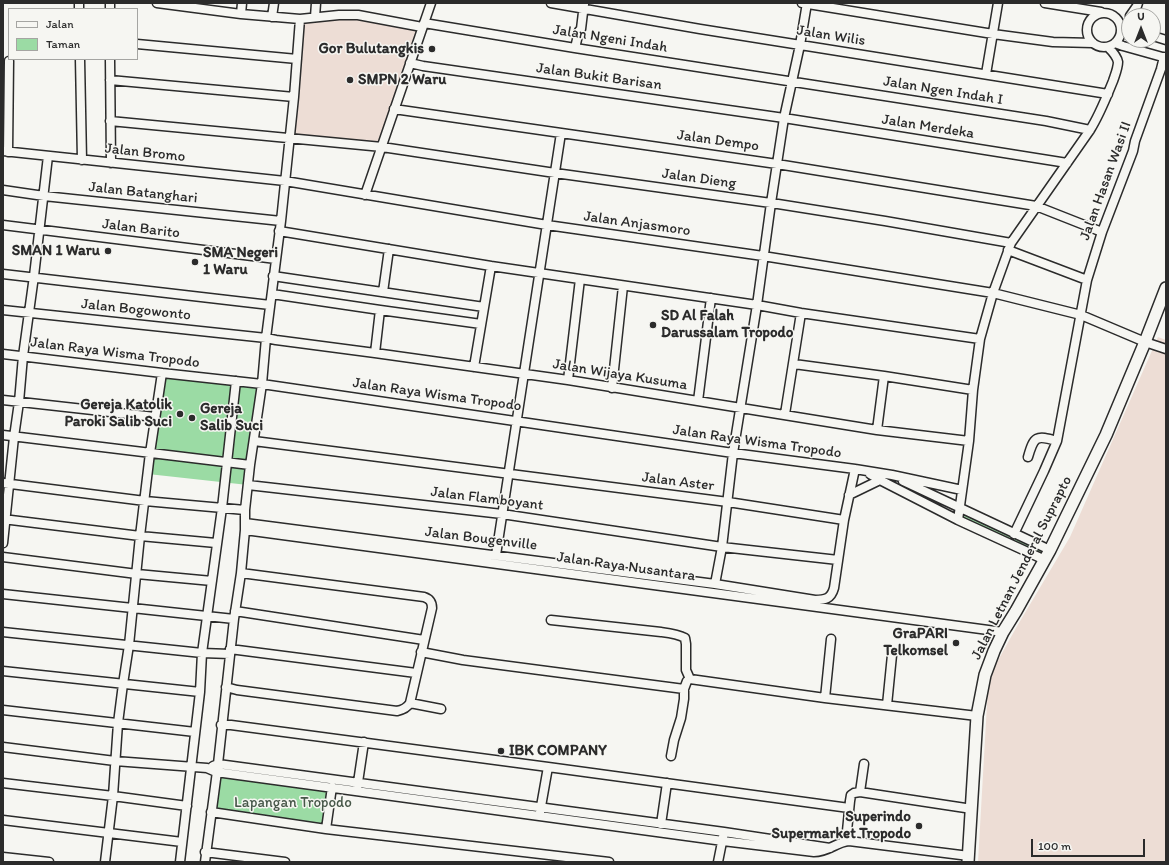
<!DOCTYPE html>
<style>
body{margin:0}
#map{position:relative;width:1169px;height:865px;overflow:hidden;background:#f6f6f2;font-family:Itim,sans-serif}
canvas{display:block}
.frame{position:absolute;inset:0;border:4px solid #2b2b2b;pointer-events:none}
.legend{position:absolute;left:8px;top:8px;width:130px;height:52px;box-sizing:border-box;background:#f6f6f2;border:1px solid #a5a5a2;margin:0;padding:5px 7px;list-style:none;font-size:12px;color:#2b2b2b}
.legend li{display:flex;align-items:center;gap:8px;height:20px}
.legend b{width:20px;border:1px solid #a5a5a2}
.north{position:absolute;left:1121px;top:8px;width:40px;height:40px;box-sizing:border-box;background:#f6f6f2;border:1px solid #a5a5a2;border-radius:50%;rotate:0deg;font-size:11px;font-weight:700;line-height:16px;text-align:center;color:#2b2b2b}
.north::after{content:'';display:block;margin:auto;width:14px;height:18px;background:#2b2b2b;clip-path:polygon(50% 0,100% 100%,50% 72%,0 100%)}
.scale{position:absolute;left:1031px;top:839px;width:114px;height:18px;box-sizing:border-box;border:2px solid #2b2b2b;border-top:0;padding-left:5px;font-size:12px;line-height:14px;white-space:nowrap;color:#2b2b2b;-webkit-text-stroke:3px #f6f6f2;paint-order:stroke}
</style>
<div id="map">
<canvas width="1169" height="865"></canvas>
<div class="frame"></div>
<ul class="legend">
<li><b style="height:5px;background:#f6f6f2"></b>Jalan</li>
<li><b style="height:11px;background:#9bdba4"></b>Taman</li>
</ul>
<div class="north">U</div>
<div class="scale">100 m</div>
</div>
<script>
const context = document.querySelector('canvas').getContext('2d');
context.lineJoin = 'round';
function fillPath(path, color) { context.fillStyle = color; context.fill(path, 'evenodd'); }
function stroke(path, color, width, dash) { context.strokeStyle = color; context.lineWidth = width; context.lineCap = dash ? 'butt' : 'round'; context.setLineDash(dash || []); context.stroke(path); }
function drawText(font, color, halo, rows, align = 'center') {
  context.font = font + ' Itim,sans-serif'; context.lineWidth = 3; context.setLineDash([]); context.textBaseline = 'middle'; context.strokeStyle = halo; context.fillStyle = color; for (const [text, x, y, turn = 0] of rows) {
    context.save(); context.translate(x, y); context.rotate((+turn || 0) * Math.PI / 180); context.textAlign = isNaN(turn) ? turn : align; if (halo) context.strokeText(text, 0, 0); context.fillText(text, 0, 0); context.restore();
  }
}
const built = new Path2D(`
 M342,15l82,15 -44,116 -90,-8 12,-118z
 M1158,337l8,3v522h-188l10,-175 8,-23 20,-36 54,-91z`);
const green = new Path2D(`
 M162,373l100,11 -14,101 -100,-11z
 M959,509l90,41 -5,8 -85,-37z
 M216,772l116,15 -6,42 -115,-17z`);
const street = new Path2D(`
 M79,3v6
 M110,3v6
 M157,3l84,11 59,5 39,-4h19l64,12
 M551,3l149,26 408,65
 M802,3l191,31 60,8 40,1
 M1045,3l56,9
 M1087 30a17 17 0 1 1 34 0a17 17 0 1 1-34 0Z
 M241,14l1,-11
 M1130,16l7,-10 1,-3
 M272,17l2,-14
 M315,17l1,-14
 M424,23l151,25 471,73 44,9
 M1121,26l8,3
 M1153,36l13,4
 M1115,43l8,3 43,12
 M137,44l160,15
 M575,48l4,-17 2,-2 3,-25
 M80,59l2,101
 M110,59l1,104
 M410,63l13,3 361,52 283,45
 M986,74l12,-71
 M110,80l184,17
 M394,109l383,55 259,42 66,26
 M110,121l272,26 173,26 223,31 107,17 126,22
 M3,151l282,30 262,44 216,31 230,37 88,22 64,27 21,7
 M8,152l1,-91
 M3,190l41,6 237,25
 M365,195l66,-192
 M3,225l273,34
 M279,231l212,35 -17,101
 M1008,250l79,30
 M491,266l266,39 44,8 179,26
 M3,274l267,31
 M273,276l211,31
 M383,292l6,-43
 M272,294l108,16 101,14
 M3,310l263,28 10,2 99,13 193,27 309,50 92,11
 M375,353l5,-43
 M3,354l159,19 100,11 471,69 122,16 37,6 70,15
 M794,364l90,12 89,14
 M568,380l12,-101
 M612,388l11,-102
 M3,400l152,17
 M698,401l13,-103
 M785,414l16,-101
 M877,430l7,-54
 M3,435l247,30
 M254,441l474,61 116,18
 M1028,457c6,-21 8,-22 29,-16
 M870,474l10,6 78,40 87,40
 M903,481l147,69
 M3,483l142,18 100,9
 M248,485l254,29 220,33 116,13
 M849,495l31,-15
 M3,519l137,17 76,7
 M958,520l11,-79 4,-51 7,-51 13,-46 18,-50 79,-113c10,-16 16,-32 23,-49 2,-6 5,-13 5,-19 -1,-6 -6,-11 -10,-15
 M245,523l470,61 100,16c10,0 16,-1 19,-12l10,-68 11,-51
 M245,530l758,102
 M1014,534l30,-63 13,-30 30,-161 15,-48 31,-81 2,-10 26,-72 3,-12
 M3,543l11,-106 5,-35 4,-46 11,-80 14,-120
 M496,555l65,-422
 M3,557l134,17 75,7
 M715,584l7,-37 11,-94 24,-148 14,-102 13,-85 16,-73 7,-42
 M3,594l231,25
 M235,611l189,29
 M551,620l110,12c8,1 17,2 24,6l1,6v26l4,9
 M3,632l199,21 28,1
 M230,649l186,24
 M421,652l42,8 221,29
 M3,671l197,21
 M690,679l135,19 152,18
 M226,687l11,3 160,21c5,-1 10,-3 13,-8l22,-95c0,-6 -2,-9 -8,-11l-183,-24
 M825,698l6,-59
 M410,703l31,6
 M887,705l5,-50
 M3,710l192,22
 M221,725h10l317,42 -8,45
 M3,747l112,14 92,7 9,4 507,69 91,11c15,0 22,-10 35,-11l120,15
 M671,756l3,-16 7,-22 3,-19v-10l3,-8 3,-2
 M213,766l5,-2 506,68 106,16
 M548,767l301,41
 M3,783l110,13 74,10
 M357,789l7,-47
 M860,792l4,-28
 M211,812l115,17 283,33
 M3,820l179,22
 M661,824l6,-41
 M326,829l6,-42
 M846,841l4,-40 1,-6 3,-2 6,-1 112,17
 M205,852l80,10
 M3,857l46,5
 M105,862l8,-66 5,-73 5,-39 6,-39 11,-109 10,-83 12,-80
 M180,862l20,-170 2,-39 20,-145 14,-127
 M205,862l13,-98 16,-145 7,-46 4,-43v-20l5,-45 12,-81 4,-46 15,-117 13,-124 6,-78
 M718,862l5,-25`);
const secondary = new Path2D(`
 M968,862l9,-146 8,-41 9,-24 9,-19 13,-21 34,-61 56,-115 39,-93 21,-54`);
const markers = [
 [432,49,4,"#2b2b2b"],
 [350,80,4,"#2b2b2b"],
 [108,251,4,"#2b2b2b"],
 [195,262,4,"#2b2b2b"],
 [653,325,4,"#2b2b2b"],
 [180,414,4,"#2b2b2b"],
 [192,418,4,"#2b2b2b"],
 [956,643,4,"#2b2b2b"],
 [501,751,4,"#2b2b2b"],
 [919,826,4,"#2b2b2b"]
];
const streetNames = [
 ["Jalan Wilis",831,36,9],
 ["Jalan Ngeni Indah",610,39,9],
 ["Jalan Bukit Barisan",599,77,8],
 ["Jalan Ngen Indah I",943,91,9],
 ["Jalan Merdeka",928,127,9],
 ["Jalan Dempo",718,141,8],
 ["Jalan Bromo",145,153,6],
 ["Jalan Dieng",699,179,8],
 ["Jalan Hasan Wasi II",1106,181,-70],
 ["Jalan Batanghari",143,193,6],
 ["Jalan Anjasmoro",637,224,8],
 ["Jalan Barito",141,229,7],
 ["Jalan Bogowonto",136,310,6],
 ["Jalan Raya Wisma Tropodo",115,353,7],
 ["Jalan Wijaya Kusuma",620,375,9],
 ["Jalan Raya Wisma Tropodo",437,395,8],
 ["Jalan Raya Wisma Tropodo",757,442,8],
 ["Jalan Aster",678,482,7],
 ["Jalan Flamboyant",487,499,7],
 ["Jalan Bougenville",481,539,7],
 ["Jalan Raya Nusantara",626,567,8],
 ["Jalan Letnan Jenderal Suprapto",1022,568,-63]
];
const poiNames = [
 ["Gor Bulutangkis",424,49],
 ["SMPN 2 Waru",358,80,"left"],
 ["SMAN 1 Waru",100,251],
 ["SMA Negeri",203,253,"left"],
 ["1 Waru",203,270,"left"],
 ["SD Al Falah",661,316,"left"],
 ["Darussalam Tropodo",661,333,"left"],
 ["Gereja Katolik",172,405],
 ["Paroki Salib Suci",172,422],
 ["Gereja",200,409,"left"],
 ["Salib Suci",200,426,"left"],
 ["GraPARI",948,634],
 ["Telkomsel",948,651],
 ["IBK COMPANY",509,751,"left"],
 ["Superindo",911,817],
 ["Supermarket Tropodo",911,834]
];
const parkNames = [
 ["Lapangan Tropodo",293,803]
];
fillPath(built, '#edddd5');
fillPath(green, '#9bdba4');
stroke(street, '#2b2b2b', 11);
stroke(secondary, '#2b2b2b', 14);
stroke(street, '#f6f6f2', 8);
stroke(secondary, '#f6f6f2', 11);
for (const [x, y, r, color] of markers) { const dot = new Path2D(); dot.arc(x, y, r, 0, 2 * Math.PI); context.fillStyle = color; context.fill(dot); stroke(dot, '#f6f6f2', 1.5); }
drawText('15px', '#2b2b2b', '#f6f6f2', streetNames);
drawText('bold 15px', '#2b2b2b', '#f6f6f2', poiNames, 'right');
drawText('15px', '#475749', '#f6f6f2', parkNames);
</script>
